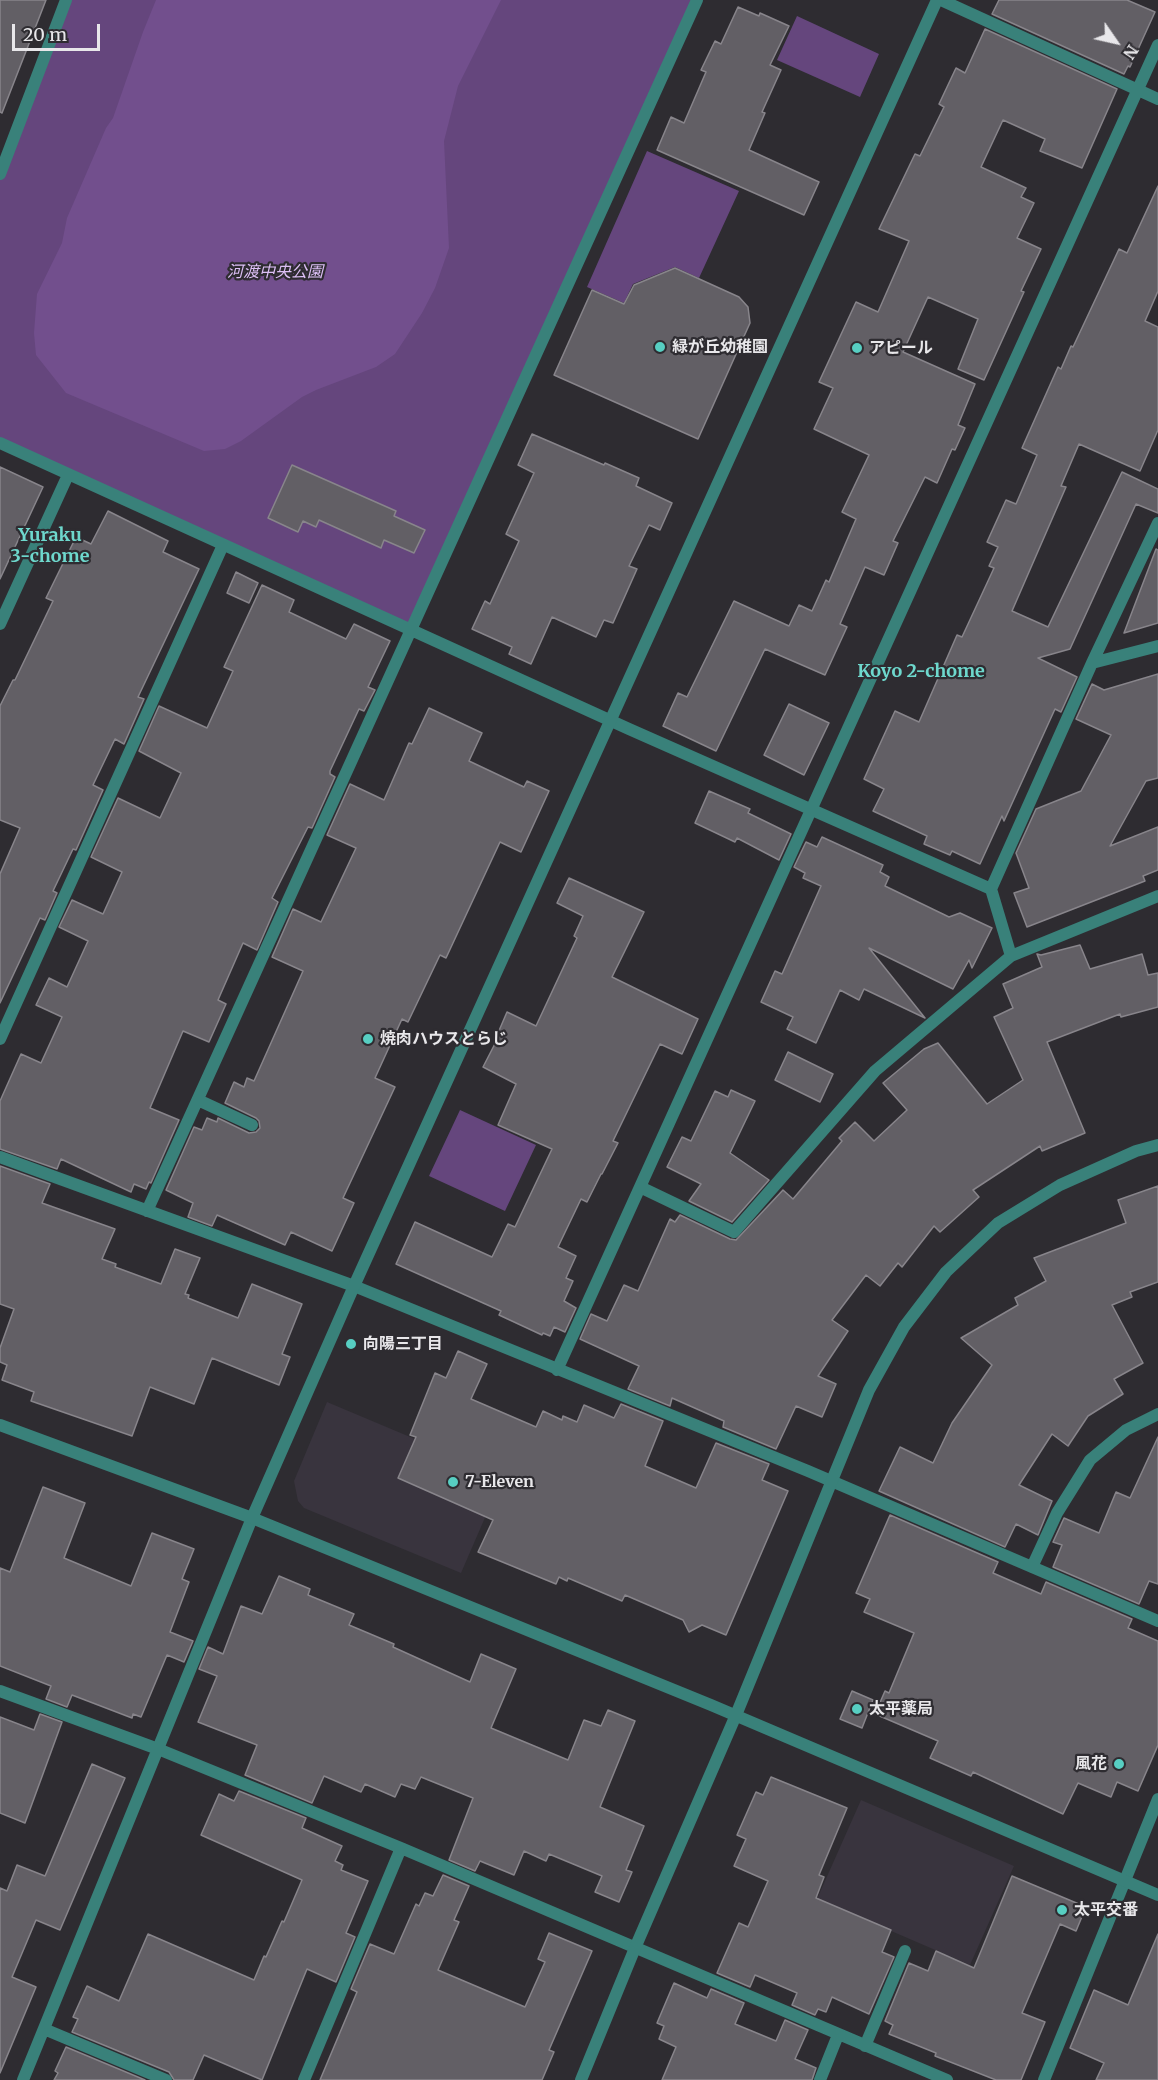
<!DOCTYPE html>
<meta charset="utf-8">
<style>
body{margin:0}
#map{position:relative;width:1158px;height:2080px;overflow:hidden;background:#2e2c31;font-family:Merriweather,serif}
canvas{display:block}
.north{position:absolute;left:1086px;top:12px;width:60px;height:60px;-webkit-text-stroke:4px #2e2c31;paint-order:stroke;rotate:124deg;font-size:16px;font-weight:700;line-height:24px;text-align:center;color:#e8e7ea}
.north::after{content:'';display:block;margin:auto;width:21px;height:27px;background:#e8e7ea;clip-path:polygon(50% 0,100% 100%,50% 72%,0 100%)}
.scale{position:absolute;left:12px;top:24px;width:88px;height:27px;box-sizing:border-box;border:3px solid #e8e7ea;border-top:0;padding-left:8px;font-size:18px;line-height:21px;white-space:nowrap;color:#e8e7ea;-webkit-text-stroke:4px #2e2c31;paint-order:stroke}
</style>
<div id="map">
<canvas width="1158" height="2080"></canvas>
<div class="north">N</div>
<div class="scale">20 m</div>
</div>
<script>
const context = document.querySelector('canvas').getContext('2d');
context.lineJoin = 'round';
function fillPath(path, color) { context.fillStyle = color; context.fill(path, 'evenodd'); }
function stroke(path, color, width, dash) { context.strokeStyle = color; context.lineWidth = width; context.lineCap = dash ? 'butt' : 'round'; context.setLineDash(dash || []); context.stroke(path); }
function drawText(font, color, halo, rows, align = 'center') {
  context.font = font + ' Merriweather,"Noto Sans JP",serif'; context.lineWidth = 4.5; context.setLineDash([]); context.textBaseline = 'middle'; context.strokeStyle = halo; context.fillStyle = color; for (const [text, x, y, turn = 0] of rows) {
    context.save(); context.translate(x, y); context.rotate((+turn || 0) * Math.PI / 180); context.textAlign = isNaN(turn) ? turn : align; if (halo) context.strokeText(text, 0, 0); context.fillText(text, 0, 0); context.restore();
  }
}
const built = new Path2D(`
 M327,1402l176,74 -42,97 -157,-65 -6,-7 -4,-20z
 M861,1800l153,66 -44,99 -153,-66z`);
const green = new Path2D(`
 M66,0h631l-285,629 -412,-186v-269z
 M797,16l82,38 -19,43 -83,-37z
 M647,151l92,40 -40,87 -24,-11 -42,17 -9,19 -37,-16z
 M460,1110l76,35 -31,66 -76,-35z`);
const forest = new Path2D(`
 M156,0h345l-43,86 -14,55 5,107 -14,40 -13,25 -27,41 -19,13 -60,23 -14,7 -61,44 -16,8 -21,2 -138,-58 -30,-38 -2,-22 3,-39 25,-51 5,-25 39,-90 7,-10 30,-86z`);
const building = new Path2D(`
 M0,0h46l-44,113 -2,-1z
 M999,0h128l28,12 -25,55 -2,-1 -4,8 -132,-60z
 M738,7l21,9 1,-3 29,13 -19,39 11,5 -19,42 3,1 -16,37 70,32 -15,33 -147,-65 14,-33 13,6 22,-51 -5,-2 14,-29 6,3z
 M985,29l132,60 -35,79 -42,-17 5,-12 -42,-19 -22,47 45,21 -5,9 13,6 -17,35 24,11 -20,42 3,1 -40,88 -26,-11 20,-50 -50,-22 -25,55 72,32 -17,41 7,3 -10,22 -3,-1 -15,34 -12,-6 -32,64 5,2 -14,32 -19,-8 -25,57 7,3 -22,48 -60,-26 -49,102 -53,-25 15,-33 9,4 47,-96 55,25 10,-21 13,6 14,-31 3,2 27,-63 -14,-7 27,-57 -55,-26 19,-41 -14,-6 37,-80 22,10 31,-71 -30,-12 36,-75 5,2 24,-49 -5,-3 17,-36 9,5z
 M1158,186v105l-13,30 13,6v103l-18,41 -61,-27 -18,42 5,1 -54,124 36,16 74,-155 36,17v24l-22,-9 -66,145 -32,9 39,19 -16,35 -6,-3 -51,112 -2,-5 -22,48 -28,-13 -2,4 -26,-11 3,-8 -54,-25 11,-22 -20,-10 31,-68 24,11 38,-87 5,2 32,-69 -5,-2 9,-19 -11,-5 19,-42 10,4 21,-49 -15,-7 36,-81 3,2 10,-23 2,1 46,-98 8,4z
 M675,268l64,29 9,10 2,16 -52,116 -144,-64 38,-85 32,14 10,-19z
 M532,434l72,31 1,-2 34,15 -3,8 36,17 -12,27 -11,-5 -20,41 8,3 -24,54 -9,-3 -8,17 -44,-20 -21,47 -22,-10 3,-7 -40,-18 13,-28 5,3 29,-63 -13,-7 28,-61 -16,-8z
 M292,465l104,46 -2,5 31,14 -11,23 -30,-13 -3,8 -62,-28 -3,7 -13,-6 -5,11 -30,-14z
 M0,467l43,20 -43,92z
 M108,511l60,30 -5,11 36,17 -61,128 6,2 -20,45 -9,-5 -22,46 10,5 -27,60 -3,-1 -20,42 4,2 -12,27 -5,-2 -40,85v-129l20,-46 -20,-8v-114l13,-26h2l38,-79 -7,-3 30,-61 15,7z
 M1156,549l2,1v73l-34,10z
 M236,572l22,11 -9,20 -22,-10z
 M262,585l32,15 -5,12 57,27 8,-15 36,17 -22,46 7,3 -11,21 -5,-2 -29,62v3l5,3 -23,51 -4,-1 -36,71 6,4 -21,48 -14,-7 -25,57 8,4 -17,38 -26,-11 -33,77 29,12 -28,63 -2,-1 -3,7 -12,-5 -3,8 -70,-33 -4,10 -57,-20v-48l21,-47 20,9 21,-46 -26,-12 13,-27 18,9 21,-46 -29,-14 13,-27 31,14 19,-42 -31,-15 27,-59 42,20 21,-45 -42,-22 20,-45 48,22 26,-57 -9,-4z
 M1158,674v104l-12,3 -36,65 48,-19v43l-15,6 2,5 -118,46 -13,-34 15,-5 -13,-35 20,-44 45,-18 30,-56 -35,-16 16,-35 12,6z
 M789,704l40,19 -25,52 -40,-20z
 M429,708l53,25 -13,28 55,26 3,-6 22,10 -28,61 -21,-10 -54,116 -6,-3 -32,67 -6,-3 -27,59 20,9 -52,111 11,5 -22,48 -41,-19 -6,13 -68,-30 -5,11 -24,-9 5,-14 -27,-13 28,-63 8,3 5,-12 10,4 1,-4 31,15 7,-1 4,-4 -1,-7 -3,-3 -31,-15 9,-21 10,5 3,-9 7,3 49,-110 -31,-14 21,-48 28,13 35,-74 -29,-13 23,-51 34,16 25,-57 3,1z
 M709,791l41,18 -2,4 43,21 -12,26 -42,-22 -2,4 -40,-19z
 M822,837l61,28 -3,7 9,5 -4,9 64,31 11,-4 32,15 -20,40 -3,-8 -16,29 -84,-41 56,70 -61,-29 -5,11 -19,-10 -24,53 -29,-14 6,-12 -32,-15 14,-31 7,3 39,-88 -18,-8 2,-5 -11,-6 12,-25 11,5z
 M569,878l75,34 -32,65 86,42 -16,35 -22,-10 -47,97 5,2 -16,31h-1l-14,28 -6,-3 -23,48 18,9 -10,22 7,3 -9,20 12,7 -11,24 -11,-5 -4,9 -7,-3 -1,2 -43,-20 2,-4 -105,-47 19,-42 77,35 16,-33 7,3 37,-78 -54,-24 18,-41 -33,-17 17,-33 -2,-1 9,-21 29,14 41,-88 -3,-2 9,-20 -26,-13z
 M1080,945l10,24 52,-15 6,21 10,-2v34l-37,10 -1,-3 -73,28 38,91 -43,18 -2,-5 -67,44 6,7 -39,35 -6,-6 -32,41 -4,-4 -18,23 -14,-11 -34,45 16,11 -30,45 18,8 -14,33 -26,-11 -20,43 -53,-22 1,-6 -52,-23 -2,8 -42,-17 11,-23 -59,-27 11,-25 16,7 17,-36 14,6 32,-72 5,3 5,-7 50,24 6,1 47,-50 10,9 49,-58 -3,-3 16,-16 19,19 33,-31 -24,-27 41,-34 14,-6 49,61 36,-24 -29,-63 19,-9 -10,-24 39,-17 -5,-13 4,1z
 M788,1052l45,22 -13,28 -45,-22z
 M731,1090l24,11 -25,52 39,27 -37,42 -43,-21 12,-17 -34,-17 15,-30 9,4 24,-50 13,6z
 M0,1166l50,18 -8,19 73,26 -13,30 14,5 -1,3 46,17 14,-35 25,9 -15,36 4,1 -1,3 50,20 14,-34 50,20 -20,50 8,3 -11,28 -67,-27 -18,46 -44,-17 -18,49 -101,-35 3,-9 -32,-12 5,-15 -7,-3v-14l14,-39 -14,-5z
 M1158,1186v96l-28,10 2,5 -20,8 31,58 -29,16 9,15 -35,22 -20,30 -16,-12 -33,51 33,16 -14,34 -22,-11 -11,23 -126,-56 21,-44 33,16 19,-40 40,-58 -31,-27 57,-33 -3,-7 31,-17 -12,-23 92,-35 -8,-23z
 M458,1351l29,13 -16,35 65,28 7,-16 19,9 1,-4 14,6 7,-17 30,13 7,-14 42,17 -18,45 51,22 20,-45 53,21 -7,16 26,11 -62,144 -24,-10 -13,7 -6,-12 -58,-25 -3,6 -54,-23 -1,3 -8,-4 -3,7 -78,-32 15,-32 -95,-42 18,-41 -6,-2 25,-62 11,5z
 M1158,1437v147l-9,-3 -10,23 -86,-37 9,-22 -9,-3 11,-24 35,15 17,-41 14,6z
 M43,1487l42,16 -21,55 67,28 21,-53 42,16 -12,30 7,3 -19,50 23,9 -9,21 -17,-7 -26,62 -8,-3 -1,4 -60,-23 -5,12 -21,-8 5,-13 -51,-20v-98l10,4z
 M890,1515l108,47 -5,11 48,21 5,-12 86,37 -4,9 30,13v104l-20,46 -21,-9 -6,15 -33,-14 -15,31 -90,-42 -2,4 -41,-18 8,-17 -63,-27 10,-23 4,2 25,-60 -50,-21 6,-13 -14,-6z
 M279,1576l31,13 -2,6 46,19 -5,11 45,19 -1,3 77,35 11,-28 35,15 -25,59 77,32 16,-40 17,6 7,-16 27,11 -35,86 44,19 -18,44 6,2 -13,30 -24,-10 7,-16 -53,-22 -3,7 -22,-10 -10,24 -34,-14 -5,10 -26,-11 24,-62 -52,-21 -6,12 -14,-5 -6,13 -30,-13 -4,8 -37,-16 -12,27 -67,-28 12,-30 -59,-23 19,-46 -18,-7 9,-22 15,7 18,-48 21,8z
 M852,1691l21,9 -11,28 -22,-9z
 M40,1714l22,8 -37,101 -25,-10v-96l34,13z
 M92,1764l33,14 -65,152 -24,-10 -24,57 24,10 -36,86v-185l7,3 10,-26 28,11z
 M771,1777l76,31 -28,67 5,2 -8,21 75,32 -9,22 12,5 -25,57 -37,-17 -6,15 -8,-3 -3,6 -23,-10 5,-12 -42,-18 -5,12 -33,-14 22,-50 9,4 20,-46 -34,-15 12,-27 -9,-4 19,-43 7,3z
 M239,1791l67,27 -4,10 40,18 -7,15 8,4 -2,5 27,11 -22,52 9,4 -19,45 -29,-13 -45,111 -58,-25 -11,25h-19l-5,-8 -97,-40 6,-13 -5,-2 14,-31 32,15 29,-67 106,46 10,-24 2,1 16,-36 2,1 18,-42 -101,-45 18,-41 15,7z
 M443,1875l26,11 -15,34 5,2 -21,48 87,37 20,-45 -7,-3 11,-26 43,18 -43,99 5,2 -12,28h-222l37,-88 -6,-3 19,-45 24,10 22,-50 3,2 6,-13 8,3z
 M1012,1876l74,31 -10,24 -16,-7 -38,89 23,9 -24,58h-25l-61,-24 1,-3 -47,-19 4,-9 -8,-4 24,-58 19,8 8,-20 38,17z
 M1158,1934v146h-62l8,-17 -34,-15 24,-58 34,15z
 M674,1983l33,15 4,-9 33,14 -9,21 41,17 9,-21 23,10 -13,29 21,9 -4,12h-150l14,-33 -17,-8 5,-13 -7,-3z
 M66,2047l79,33h-91l4,-7 -3,-2z`);
const minor = new Path2D(`
 M941,0l217,99
 M0,174l66,-174
 M0,443l629,286 362,160
 M0,624l68,-149
 M1092,663l66,-17
 M1011,956l-20,-67 101,-226 66,-140
 M0,1039l223,-494
 M198,1100l54,25
 M0,1157l354,129 454,185 350,150
 M640,1187l94,45 141,-161 136,-115 147,-60
 M147,1211l550,-1211
 M557,1370l601,-1325
 M1032,1567l25,-54 33,-53 36,-30 32,-16
 M0,1691l158,58 243,99 546,232
 M44,2029l122,51
 M865,2046l40,-95
 M23,2080l229,-562
 M304,2080l97,-232
 M820,2080l18,-45
 M1044,2080l114,-281`);
const tertiary = new Path2D(`
 M0,1425l252,93 459,187 447,190
 M252,1518l102,-232 583,-1286
 M581,2080l54,-132 101,-233 133,-325 35,-63 42,-55 52,-49 62,-38 76,-34 22,-6`);
const markers = [
 [660,347,6,"#57cec2"],
 [857,348,6,"#57cec2"],
 [368,1039,6,"#57cec2"],
 [351,1344,6,"#57cec2"],
 [453,1482,6,"#57cec2"],
 [857,1709,6,"#57cec2"],
 [1119,1764,6,"#57cec2"],
 [1062,1910,6,"#57cec2"]
];
const parkNames = [
 ["河渡中央公園",275,272]
];
const poiNames = [
 ["緑が丘幼稚園",672,347],
 ["アピール",869,348],
 ["焼肉ハウスとらじ",380,1039],
 ["向陽三丁目",363,1344],
 ["7-Eleven",465,1482],
 ["太平薬局",869,1709],
 ["風花",1107,1764,"right"],
 ["太平交番",1074,1910]
];
const neighbourhoodNames = [
 ["Yuraku",50,536],
 ["3-chome",50,557],
 ["Koyo 2-chome",921,672]
];
fillPath(built, '#39343e');
fillPath(green, '#65467d');
fillPath(forest, '#724f8d');
fillPath(building, '#625f65');
stroke(building, '#88858b', 1.5);
stroke(minor, '#39817a', 12);
stroke(tertiary, '#39817a', 12);
for (const [x, y, r, color] of markers) { const dot = new Path2D(); dot.arc(x, y, r, 0, 2 * Math.PI); context.fillStyle = color; context.fill(dot); stroke(dot, '#2e2c31', 2); }
drawText('italic 16px', '#dcbff5', '#2e2c31', parkNames);
drawText('bold 16px', '#e8e7ea', '#2e2c31', poiNames, 'left');
drawText('bold 18px', '#6ed8cd', '#2e2c31', neighbourhoodNames);
</script>
